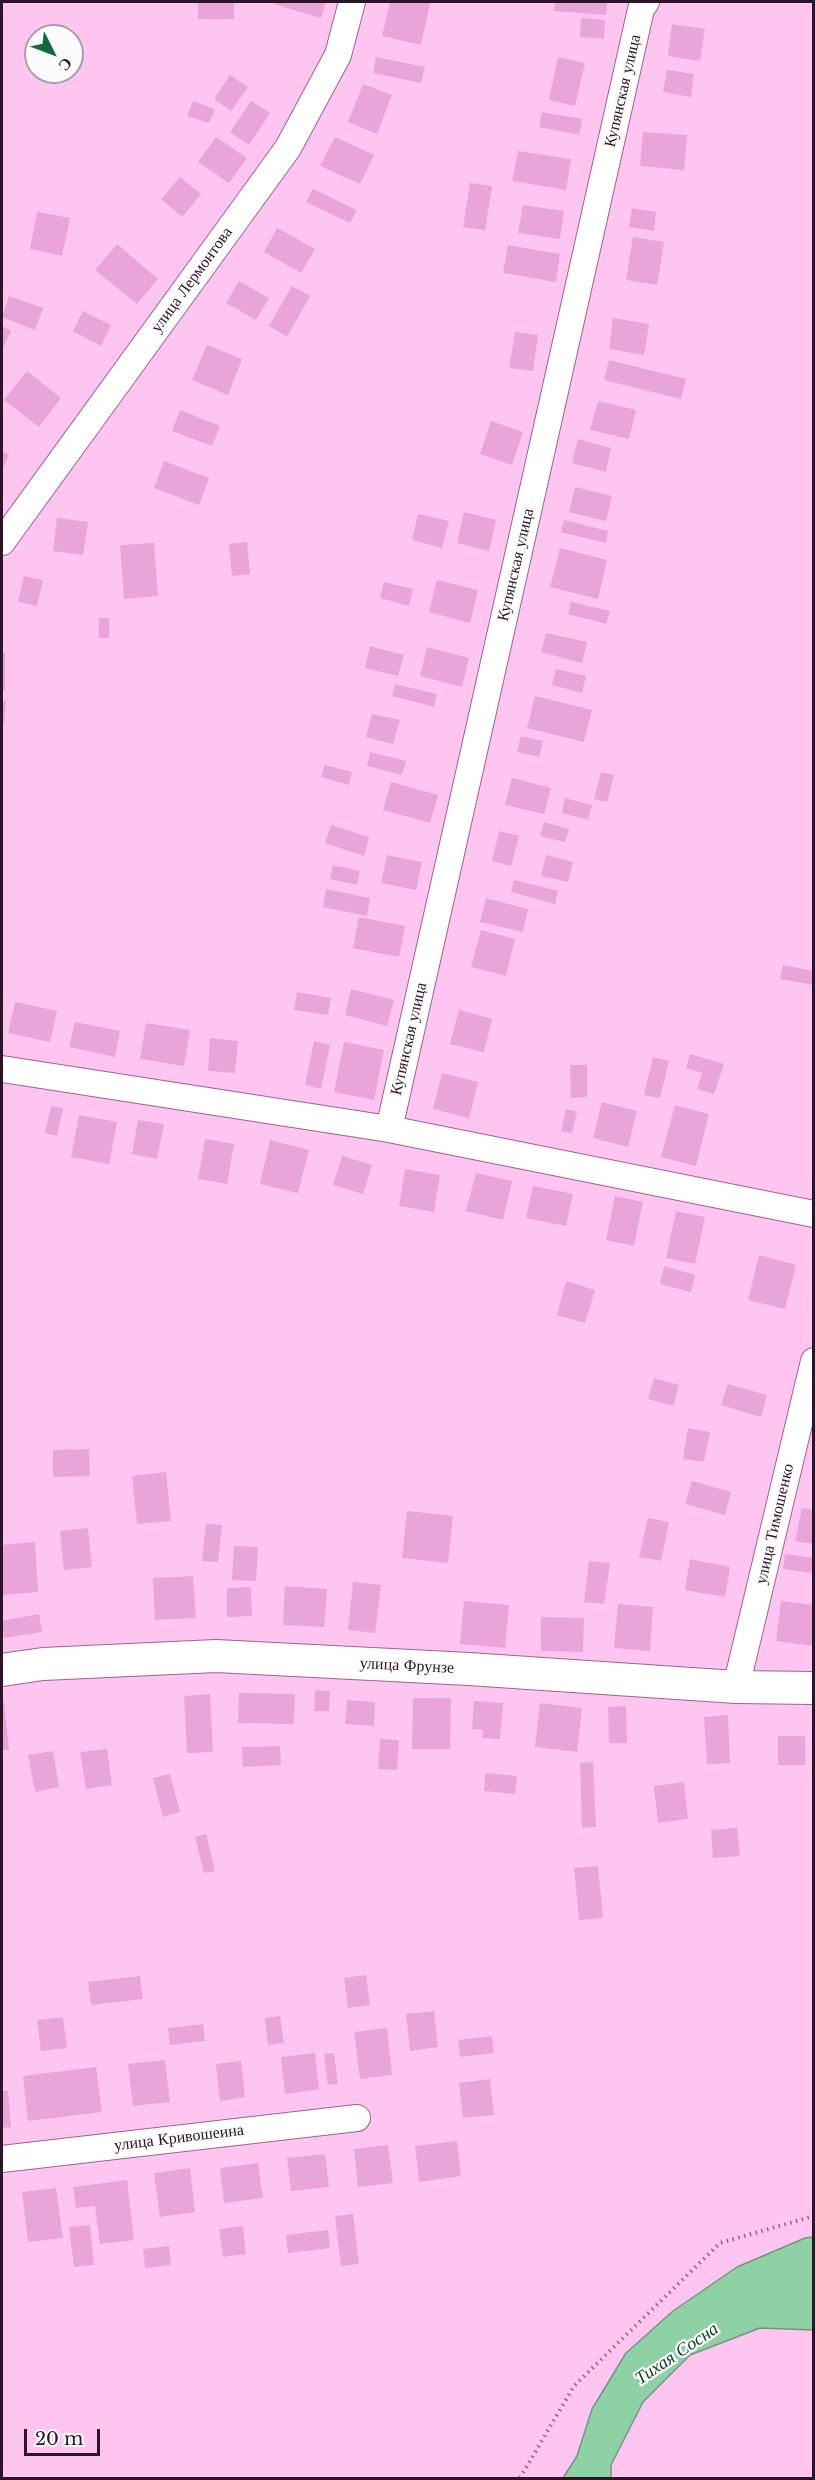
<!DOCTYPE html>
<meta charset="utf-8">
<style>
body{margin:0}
#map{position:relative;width:815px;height:2480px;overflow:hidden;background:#fec5f1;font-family:"Libre Baskerville",serif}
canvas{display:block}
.frame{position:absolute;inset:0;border:3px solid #2d1429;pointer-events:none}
.north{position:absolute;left:24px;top:24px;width:60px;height:60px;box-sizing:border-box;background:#fbfbfb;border:2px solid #a99fa7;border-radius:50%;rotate:132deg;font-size:16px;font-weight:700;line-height:24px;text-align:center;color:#2d1429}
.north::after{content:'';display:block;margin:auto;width:21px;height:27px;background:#11693c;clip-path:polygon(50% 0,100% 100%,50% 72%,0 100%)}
.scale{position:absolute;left:24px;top:2429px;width:76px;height:27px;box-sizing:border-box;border:3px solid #2d1429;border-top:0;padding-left:8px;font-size:18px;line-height:21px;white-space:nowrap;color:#2d1429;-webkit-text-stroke:4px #fbfbfb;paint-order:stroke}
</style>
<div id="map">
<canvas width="815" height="2480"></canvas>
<div class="frame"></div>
<div class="north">С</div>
<div class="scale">20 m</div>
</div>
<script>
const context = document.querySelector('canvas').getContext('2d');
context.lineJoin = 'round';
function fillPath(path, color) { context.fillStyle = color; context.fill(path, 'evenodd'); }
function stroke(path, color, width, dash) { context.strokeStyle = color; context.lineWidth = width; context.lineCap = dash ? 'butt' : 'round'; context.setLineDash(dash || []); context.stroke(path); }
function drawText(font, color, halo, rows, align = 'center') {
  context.font = font + ' "Libre Baskerville",serif'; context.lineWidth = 4.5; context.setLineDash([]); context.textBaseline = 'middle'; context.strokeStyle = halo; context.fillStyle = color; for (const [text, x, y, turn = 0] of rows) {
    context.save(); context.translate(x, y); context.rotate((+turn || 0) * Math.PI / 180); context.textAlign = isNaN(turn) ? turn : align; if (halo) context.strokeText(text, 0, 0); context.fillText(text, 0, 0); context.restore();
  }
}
const water = new Path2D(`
 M813,2237v93l-53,-2 -70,27 -47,47 -32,63v13h-48l14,-22 15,-47 34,-56 47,-42 64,-44 68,-29z`);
const building = new Path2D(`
 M198,2h36v17h-36z
 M275,2h51l-5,16 -47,-14z
 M390,2l40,1 -9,42 -39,-9z
 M555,2h52l-1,13 -52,-4z
 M581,18l24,2 -1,19 -24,-2z
 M672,24l33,5 -5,32 -32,-5z
 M376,57l49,10 -4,16 -48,-10z
 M558,57l27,6 -10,43 -26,-6z
 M667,70l27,4 -3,23 -28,-5z
 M230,75l18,12 -17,24 -17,-12z
 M363,84l29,11 -15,39 -29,-12z
 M193,101l22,8 -6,14 -22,-7z
 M251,101l19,12 -21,32 -19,-13z
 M542,112l40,7 -3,16 -40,-8z
 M643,132l44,3 -3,35 -44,-4z
 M216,137l31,21 -18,25 -31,-21z
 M335,137l39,18 -14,29 -40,-18z
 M518,151l53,8 -5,31 -54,-9z
 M180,177l21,17 -19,23 -21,-18z
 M470,183l22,3 -7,44 -22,-3z
 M313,189l44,21 -7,13 -44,-21z
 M523,205l41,6 -4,28 -42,-6z
 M632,208l24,4 -2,19 -25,-4z
 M37,212l33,6 -8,38 -32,-7z
 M277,228l38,21 -14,24 -37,-21z
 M633,237l31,5 -7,43 -31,-5z
 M117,244l41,35 -21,25 -42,-34z
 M508,245l52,9 -4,28 -53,-9z
 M239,281l30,17 -13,22 -30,-17z
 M292,286l18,10 -23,41 -18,-11z
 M9,296l34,12 -8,22 -33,-13z
 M83,311l28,14 -10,21 -28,-15z
 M613,318l36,6 -5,31 -35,-6z
 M2,326l9,5 -9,19z
 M515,332l23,3 -5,36 -24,-3z
 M207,345l35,14 -14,36 -36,-15z
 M609,360l77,19 -5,20 -77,-19z
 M27,371l34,27 -22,29 -35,-27z
 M598,401l38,9 -7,29 -39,-9z
 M180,410l40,16 -8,20 -40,-15z
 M491,421l32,11 -11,33 -32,-11z
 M578,439l33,9 -5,24 -34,-9z
 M2,451l7,4 -7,15z
 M164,461l45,17 -10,27 -45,-17z
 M575,487l37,9 -6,25 -37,-9z
 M464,512l32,8 -7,31 -32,-8z
 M418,514l31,7 -7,27 -30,-8z
 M57,518l31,4 -5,33 -30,-4z
 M564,520l44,11 -2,12 -45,-11z
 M247,542l3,32 -18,2 -3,-32z
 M154,543l4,53 -34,3 -4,-54z
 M560,548l47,12 -9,39 -48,-12z
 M24,576l19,4 -6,26 -19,-4z
 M437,580l41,10 -8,33 -41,-11z
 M384,582l29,7 -4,17 -29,-8z
 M571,602l39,9 -4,13 -38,-10z
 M99,618h10v20h-10z
 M546,633l41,9 -5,21 -41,-11z
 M370,646l34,9 -6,21 -33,-8z
 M427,647l42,11 -7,29 -42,-11z
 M2,653h3v37h-3z
 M556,669l30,7 -4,17 -30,-8z
 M395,684l42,10 -3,13 -42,-11z
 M535,696l57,14 -8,32 -57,-14z
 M2,701h4l-2,24 -2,-1z
 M372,714l28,6 -7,24 -27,-7z
 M521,736l22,5 -4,16 -22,-5z
 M370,752l36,9 -4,14 -35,-9z
 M325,765l27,7 -3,13 -28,-8z
 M601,772l13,3 -7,27 -13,-3z
 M512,778l39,10 -7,26 -39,-9z
 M391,782l47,13 -8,28 -47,-13z
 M565,798l27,7 -4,15 -26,-7z
 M544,822l25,7 -4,13 -25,-6z
 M331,825l38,12 -5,19 -39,-13z
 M499,831l20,5 -8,30 -19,-5z
 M387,855l35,7 -6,28 -35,-7z
 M546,855l27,7 -5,20 -27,-6z
 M333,865l27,6 -3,14 -27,-6z
 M514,880l44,11 -3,13 -44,-12z
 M326,889l44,9 -3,18 -44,-9z
 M486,898l42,11 -5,23 -43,-10z
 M359,917l46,9 -6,31 -46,-9z
 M481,930l34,9 -9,37 -35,-9z
 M783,965l31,6v14l-34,-6z
 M351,989l43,11 -7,26 -42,-11z
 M297,992l34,6 -3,17 -34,-5z
 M15,1002l42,9 -7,31 -42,-9z
 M459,1010l33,9 -8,33 -34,-8z
 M75,1022l45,9 -5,26 -46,-10z
 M146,1023l44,7 -6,36 -44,-7z
 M210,1038l28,3 -3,32 -27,-2z
 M314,1041l16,4 -9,44 -16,-4z
 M344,1042l40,8 -10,50 -40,-8z
 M690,1054l34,10 -10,30 -17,-5 5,-16 -16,-5z
 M653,1057l16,4 -9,37 -16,-3z
 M570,1065h17v32l-16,1z
 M442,1073l36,9 -9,36 -36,-9z
 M602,1102l35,9 -9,36 -35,-9z
 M675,1105l34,9 -13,52 -35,-9z
 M51,1106l12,2 -6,28 -12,-3z
 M566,1109l11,3 -5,21 -11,-2z
 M79,1115l38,7 -8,42 -38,-7z
 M138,1120l26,4 -7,35 -25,-5z
 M205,1139l29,5 -7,40 -29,-5z
 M270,1140l39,10 -11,43 -38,-9z
 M342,1156l30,9 -9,29 -30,-9z
 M405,1169l35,6 -6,37 -35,-6z
 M476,1173l36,8 -9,39 -37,-9z
 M533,1186l40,8 -7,32 -40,-8z
 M615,1196l28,6 -9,44 -28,-6z
 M676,1211l29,6 -10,47 -29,-6z
 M759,1255l37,10 -11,44 -37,-9z
 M664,1266l31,9 -4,17 -31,-8z
 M566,1281l29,9 -10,33 -28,-8z
 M654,1378l25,7 -6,21 -25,-7z
 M728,1384l39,11 -6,22 -40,-12z
 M688,1428l22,4 -6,30 -21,-3z
 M89,1449l1,27 -37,1v-27z
 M166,1472l5,49 -34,3 -5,-48z
 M692,1481l39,11 -6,23 -40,-11z
 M802,1508l12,2v34l-19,-3z
 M407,1511l46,5 -5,47 -46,-5z
 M648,1518l21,4 -8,39 -22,-4z
 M206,1524l16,1 -4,37 -16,-1z
 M88,1528l4,39 -28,3 -4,-39z
 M35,1542l3,50 -36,3v-50z
 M234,1546l24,1 -2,34 -24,-1z
 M785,1554l29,4v15l-31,-4z
 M690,1559l40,8 -5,30 -40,-7z
 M589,1561l21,2 -6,41 -20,-2z
 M193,1576l3,42 -41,2 -2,-42z
 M353,1582l28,3 -6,48 -27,-3z
 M285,1586l42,3 -3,38 -41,-2z
 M251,1587l1,29 -25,1v-29z
 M464,1601l45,4 -4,43 -45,-4z
 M781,1601l33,4v41l-38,-5z
 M618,1604l35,3 -3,44 -36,-3z
 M39,1614l3,18 -38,6 -2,-17z
 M541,1617l43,1 -1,34 -42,-1z
 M315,1690l15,1 -1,20h-15z
 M239,1693l56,1 -1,30 -56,-1z
 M210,1694l3,58 -26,1 -3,-57z
 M413,1698h38l-1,51h-38z
 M347,1700l28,2 -1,24 -29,-2z
 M474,1701l29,2 -3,36 -18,-1 1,-8 -11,-1z
 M2,1702h2l5,48h-7z
 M540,1703l42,5 -5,44 -42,-5z
 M626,1706l1,37h-18l-1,-36z
 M728,1715l2,48 -23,1 -3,-47z
 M778,1736h27v29h-27z
 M380,1739l19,1 -2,30 -19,-1z
 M280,1746l1,19 -38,2 -1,-20z
 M107,1749l5,36 -26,4 -6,-37z
 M53,1751l6,36 -24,5 -7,-37z
 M593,1762l3,65 -14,1 -2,-65z
 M485,1773l32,3 -2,18 -31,-3z
 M170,1774l10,38 -17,5 -10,-39z
 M684,1782l4,37 -30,4 -4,-37z
 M737,1828l3,28 -27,2 -2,-28z
 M206,1834l9,37 -11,2 -9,-36z
 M598,1866l5,52 -24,2 -5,-52z
 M366,1975l4,30 -22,3 -4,-30z
 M140,1976l3,23 -52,6 -3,-23z
 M434,2011l4,36 -28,4 -4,-37z
 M280,2016l4,27 -16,2 -3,-27z
 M63,2017l4,31 -26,3 -4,-31z
 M203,2024l2,17 -35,4 -2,-17z
 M387,2028l5,47 -32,4 -6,-47z
 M492,2036l2,17 -34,4 -2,-17z
 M315,2053l4,36 -34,5 -4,-37z
 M334,2053l4,31 -10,1 -4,-31z
 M165,2060l5,42 -37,4 -5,-42z
 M241,2061l4,36 -25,4 -4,-37z
 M96,2067l6,45 -74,9 -5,-45z
 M490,2079l4,36 -31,3 -4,-35z
 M2,2091h6l3,36 -9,1z
 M457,2141l4,35 -42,6 -4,-36z
 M388,2145l5,38 -35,4 -4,-38z
 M325,2154l4,33 -38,4 -4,-33z
 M258,2163l5,35 -39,5 -4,-35z
 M190,2168l5,44 -35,5 -6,-44z
 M127,2180l7,60 -34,4 -5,-38 -19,2 -3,-21z
 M56,2188l7,50 -35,4 -6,-50z
 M353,2214l6,50 -18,2 -6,-50z
 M90,2225l4,40 -20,2 -5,-40z
 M243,2226l3,28 -23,3 -4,-28z
 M328,2230l2,18 -42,5 -2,-18z
 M169,2246l2,19 -26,3 -2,-19z`);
const path = new Path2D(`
 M520,2478l54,-92 146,-143 94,-27`);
const minor = new Path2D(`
 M2,542l286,-394 50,-93 14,-53
 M2,1069l387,60 425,85
 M389,1129l252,-1120 5,-7
 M736,1687l78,-326
 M2,2159l355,-41`);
const tertiary = new Path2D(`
 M2,1670l41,-6 173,-8 253,13 267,18 78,1`);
const streetNames = [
 ["Купянская улица",623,91,-77],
 ["улица Лермонтова",192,280,-54],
 ["Купянская улица",516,565,-77],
 ["Купянская улица",409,1039,-77],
 ["улица Тимошенко",775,1524,-77],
 ["улица Фрунзе",407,1666,3],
 ["улица Кривошеина",179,2138,-7]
];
const waterNames = [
 ["Тихая Сосна",677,2354,-34]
];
fillPath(water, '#8ed1a4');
stroke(water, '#71987f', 1.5);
fillPath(building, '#e9a4da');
stroke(minor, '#a06093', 28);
stroke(tertiary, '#a06093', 34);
stroke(path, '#8d6585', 4, [1.5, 4.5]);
stroke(minor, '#fff', 26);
stroke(tertiary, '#fff', 32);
drawText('16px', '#2d1429', '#fbfbfb', streetNames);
drawText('italic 18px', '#104327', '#fbfbfb', waterNames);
</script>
